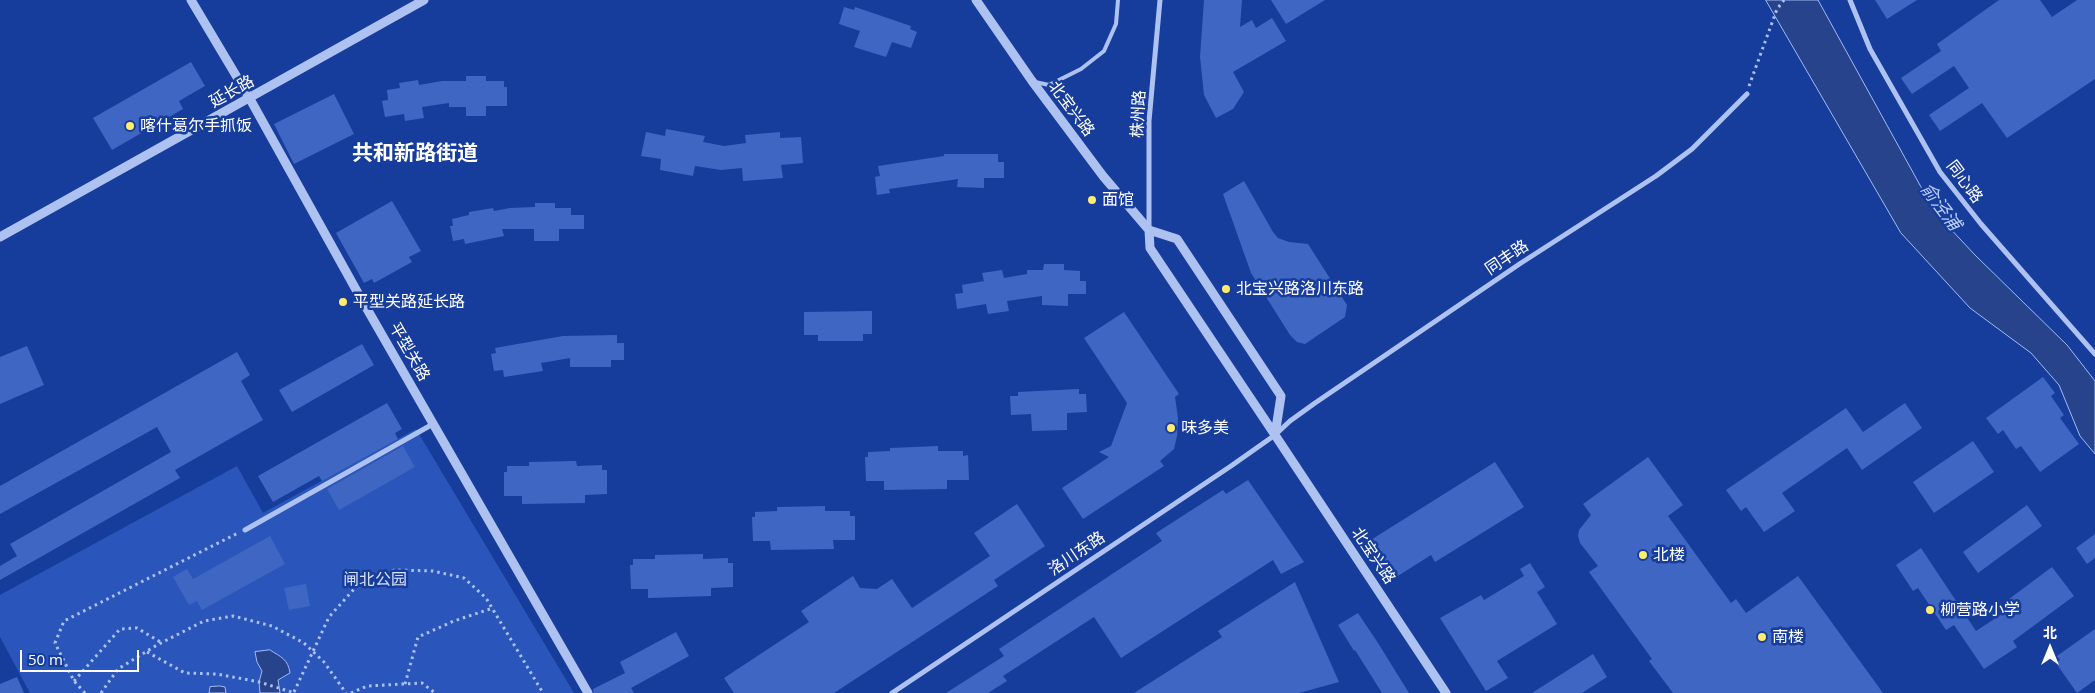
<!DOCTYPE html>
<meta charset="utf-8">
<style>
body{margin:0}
#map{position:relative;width:2095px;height:693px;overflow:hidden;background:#173d9c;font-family:"Open Sans","Noto Sans SC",sans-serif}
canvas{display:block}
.north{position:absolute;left:2025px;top:623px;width:50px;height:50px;-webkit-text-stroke:4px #173d9c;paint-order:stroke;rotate:0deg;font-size:14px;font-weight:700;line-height:20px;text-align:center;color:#fff}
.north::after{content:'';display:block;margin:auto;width:18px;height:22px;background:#fff;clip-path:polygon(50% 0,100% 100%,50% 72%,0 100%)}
.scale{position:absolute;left:20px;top:650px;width:119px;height:22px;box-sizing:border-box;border:2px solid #fff;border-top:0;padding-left:6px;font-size:15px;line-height:18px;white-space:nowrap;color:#fff;-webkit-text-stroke:4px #173d9c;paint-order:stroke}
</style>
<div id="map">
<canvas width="2095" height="693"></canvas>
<div class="north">北</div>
<div class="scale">50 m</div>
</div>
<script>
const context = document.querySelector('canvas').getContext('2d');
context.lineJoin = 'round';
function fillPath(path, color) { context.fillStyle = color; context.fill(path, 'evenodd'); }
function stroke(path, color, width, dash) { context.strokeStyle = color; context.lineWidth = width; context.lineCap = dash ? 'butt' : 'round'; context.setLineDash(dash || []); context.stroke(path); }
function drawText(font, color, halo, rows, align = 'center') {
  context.font = font + ' "Open Sans","Noto Sans SC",sans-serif'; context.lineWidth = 5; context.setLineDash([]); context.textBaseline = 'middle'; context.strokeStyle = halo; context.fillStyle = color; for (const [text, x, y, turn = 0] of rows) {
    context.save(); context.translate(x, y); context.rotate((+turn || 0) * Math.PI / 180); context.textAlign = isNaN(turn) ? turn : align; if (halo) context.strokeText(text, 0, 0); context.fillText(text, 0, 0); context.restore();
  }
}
const green = new Path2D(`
 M416,429l158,264h-544l-30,-56v-42l237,-129 26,47z`);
const water = new Path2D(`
 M1766,0h52l108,196 20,28 29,31 92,90 28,36v73l-15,-18 -21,-51 -28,-32 -61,-45 -69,-75z
 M270,650c11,7 18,9 20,23l-12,7 2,13h-20l-1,-11 3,-11 -5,-9 -2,-10z
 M220,686l5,1 1,6h-17l1,-6z`);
const building = new Path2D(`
 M1204,0h38l-2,27 12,-7 4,8 16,-10 14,23 -53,31 11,20 -11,17 -17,9 -12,-23 -4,-38z
 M1271,0h54l-39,24z
 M1875,0h42l-30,19z
 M1999,0h41l12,17 25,-17h18v79l-88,59 -25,-35 -42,28 -11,-16 40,-27 -15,-22 -42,28 -11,-16 40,-27 -4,-7z
 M844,7l10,3 1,-3 56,19 -1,3 7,3 -6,16 -19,-6 -6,15 -32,-10 6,-16 -21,-7z
 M191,62l14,24 -26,15 4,8 -71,41 -19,-32z
 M466,76h20v5h18v6h3v19h-21v10h-20v-9h-17v-4l-27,4 2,11 -19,3 -1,-7 -19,3 -3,-16 6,-1 -1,-10 13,-2 -1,-5 19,-3 1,5 23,-4h24z
 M334,94l20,40 -60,30 -20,-40z
 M666,129l39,7 -2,6 21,4 22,-3 -1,-8 35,-3v6l21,-1 2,26 -22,2 2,13 -40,3 -1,-13 -21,2 -26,-4 -2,10 -33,-6 1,-11 -20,-3 5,-24 19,4z
 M944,154h54v8h6v16h-20v10l-27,-1 1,-8 -69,10 1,4 -13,2 -2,-18 5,-1 -2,-10 66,-10z
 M1244,181l29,51 5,6 11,4 19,2 39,61 -2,12 -40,27 -8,-2 -7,-7 -39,-62 -28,-79z
 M392,201l29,50 -12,6 3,5 -38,21 -2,-4 -8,4 -28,-50z
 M535,203h20v5h16v7h13v14h-25v12h-25v-12h-32l2,7 -39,8 -1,-5 -11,2 -3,-15h3l-1,-7 17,-4v-3l24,-4 1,3 16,-3 25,-1z
 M1044,264h20v6l16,1v10h6v13h-18v12l-26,-1v-9l-35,5 2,10 -21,3 -2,-10 -29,5 -2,-15 8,-1 -1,-8 22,-4 -2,-8 20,-3 2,8 23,-4v-4h16z
 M872,311v23h-9v7h-45v-6h-14v-23z
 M1124,312l55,82 -4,3 3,21 -1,18 -3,13 -14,12 4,5 -81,53 -21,-31 47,-31 -10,-5 12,-6 16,-43 -43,-65z
 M617,335v8h7v17h-13v7h-41v-9l-29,5 2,8 -39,6 -1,-7 -9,1 -3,-17 5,-1 -1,-5 68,-12z
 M362,344l12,21 -82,47 -13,-22z
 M27,346l17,39 -44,19v-47z
 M237,352l13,23 -9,6 22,39 -88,50 5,8 -180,102v-14l17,-10 -7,-12 161,-92 -14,-25 -157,87v-28z
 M2043,377l12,16 -4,3 13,19 -4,3 19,26 -39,28 -19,-26 -5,3 -13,-19 -5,4 -12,-16z
 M1079,389v5h7l1,18 -20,1v17l-35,1 -1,-17 -20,1 -1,-19h8v-4z
 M387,403l15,26 -7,4 3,6 -76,42 -3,-5 -46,26 -15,-26z
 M1905,403l17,25 -60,42 -15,-22 -65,45 13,18 -31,21 -18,-25 -5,4 -15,-21 120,-82 17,24z
 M1973,441l21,31 -60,41 -21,-31z
 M403,446l12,21 -76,43 -12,-21z
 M938,446v5h25v5l5,-1 1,25h-22v9l-63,1v-9h-18l-1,-24h3v-5l22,-1v-3z
 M1648,457l35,48 -15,11 63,87 5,-4 10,14 52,-37 85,117h-210l-24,-32 3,-2 -63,-87 9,-6 -18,-23 -2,-7 1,-6 12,-15 -8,-11z
 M576,461l1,5 25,-1v5h5v24l-22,1v8l-63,1v-8h-18v-24h3v-6h22v-4z
 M1495,462l29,45 -89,55 -4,-7 -41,26 -24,-38z
 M1248,480l56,82 -23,12 -8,-14 -152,98 -27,-41 -91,59 4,5 -19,12h-42l58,-37 -5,-7 163,-108 -6,-8 67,-43 3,4z
 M1017,504l28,42 -51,34 4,6 -164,107h-100l-10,-15 85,-56 -8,-11 52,-35 7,12 17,1 15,-10 20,29 78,-52 -16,-23z
 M2027,505l15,21 -64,47 -15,-21z
 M825,506v5h25v5h5v24h-22l1,9 -63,1 -1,-9h-17l-1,-24h3v-5l22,-1v-4z
 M2095,534v24l-8,6 -11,-16z
 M270,536l15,28 -83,46 -5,-9 -8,4 -16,-28 14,-8 6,10z
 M1921,548l55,83 38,-25 -5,-7 43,-32 22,29 -61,45 4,6 -33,22 -30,-44 -8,5 -28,-42 -5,3 -17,-26z
 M703,554v5l25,-1v5h5v24l-22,1v8l-63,2v-9h-17l-1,-24h3v-6h22v-4z
 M1530,563l15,24 -8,5 20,32 -60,37 11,17 -22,13 -46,-73 41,-23 3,5 40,-24 -4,-7z
 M1295,582l44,100 -40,11h-165l88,-56 -4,-6z
 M306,584l4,22 -21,4 -5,-22z
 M1358,613l20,30 31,50h-27l-27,-43 -1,1 -16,-26z
 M2095,629v51l-18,13 -21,-30 4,-3 -3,-4z
 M676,632l13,24 -58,32 3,5h-40l-1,-4 32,-16 -5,-11z
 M1593,654l14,23 -25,16h-50z
 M17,677l7,16h-24v-9z`);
const path = new Path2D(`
 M1749,86l28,-77 7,-9
 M147,652l38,21 32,1 42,8 36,11
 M74,681l46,-52 17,-1 25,15
 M405,684l13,-47 36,-16 39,-13
 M294,692l35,-75 26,-29 39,-18 39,1 31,7 22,20 57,95
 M85,693l-11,-12 -19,-38 9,-22 174,-88
 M101,693l17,-24 39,-24 47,-24 29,-5 39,10 32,17 20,19 22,31
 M351,693l16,-7 55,-3 13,10`);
const service = new Path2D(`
 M1035,82l14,3 32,-16 23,-18 12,-27 2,-24`);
const minor = new Path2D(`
 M1850,0l20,49 70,123 41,52 114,130
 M1149,229v-108l11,-121
 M245,530l188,-106
 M892,693l339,-227 44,-31 15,-14 25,-18 206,-140 135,-87 36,-27 55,-55`);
const tertiary = new Path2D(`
 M191,0l59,99 109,196 229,398
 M976,0l56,81 71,95 46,54 28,9 104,157 -6,39 171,258
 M1149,230l1,18 125,187
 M0,237l424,-237`);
const markers = [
 [130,126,5,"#ffeb6f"],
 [1092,200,5,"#ffeb6f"],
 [1226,289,5,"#ffeb6f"],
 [343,302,5,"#ffeb6f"],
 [1171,428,5,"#ffeb6f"],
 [1643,555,5,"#ffeb6f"],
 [1930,610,5,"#ffeb6f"],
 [1762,637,5,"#ffeb6f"]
];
const streetNames = [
 ["延长路",232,92,-29],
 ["北宝兴路",1071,109,53],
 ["株州路",1139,114,-87],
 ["同心路",1964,182,53],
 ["同丰路",1507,258,-34],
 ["平型关路",409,352,60],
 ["洛川东路",1077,554,-34],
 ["北宝兴路",1373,556,56]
];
const poiNames = [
 ["喀什葛尔手抓饭",140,126],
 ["面馆",1102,200],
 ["北宝兴路洛川东路",1236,289],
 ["平型关路延长路",353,302],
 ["味多美",1181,428],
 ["北楼",1653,555],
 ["柳营路小学",1940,610],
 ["南楼",1772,637]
];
const parkNames = [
 ["闸北公园",375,580]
];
const waterNames = [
 ["俞泾浦",1940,207,53]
];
const districtNames = [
 ["共和新路街道",415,154]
];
fillPath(green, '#2a55ba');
fillPath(water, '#27438b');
stroke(water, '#a0bbf5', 1);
fillPath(building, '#3f66c3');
stroke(path, '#aec2f2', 3, [2.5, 4]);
stroke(service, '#aec2f2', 4);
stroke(minor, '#aec2f2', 5);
stroke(tertiary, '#aec2f2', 9);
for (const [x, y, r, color] of markers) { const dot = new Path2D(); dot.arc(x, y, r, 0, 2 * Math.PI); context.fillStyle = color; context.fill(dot); stroke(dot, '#173d9c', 2); }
drawText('16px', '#fff', '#173d9c', streetNames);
drawText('16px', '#fff', '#173d9c', poiNames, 'left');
drawText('16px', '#d5e1fd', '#173d9c', parkNames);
drawText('italic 18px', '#bacdf9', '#173d9c', waterNames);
drawText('bold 21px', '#fff', '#173d9c', districtNames);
</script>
